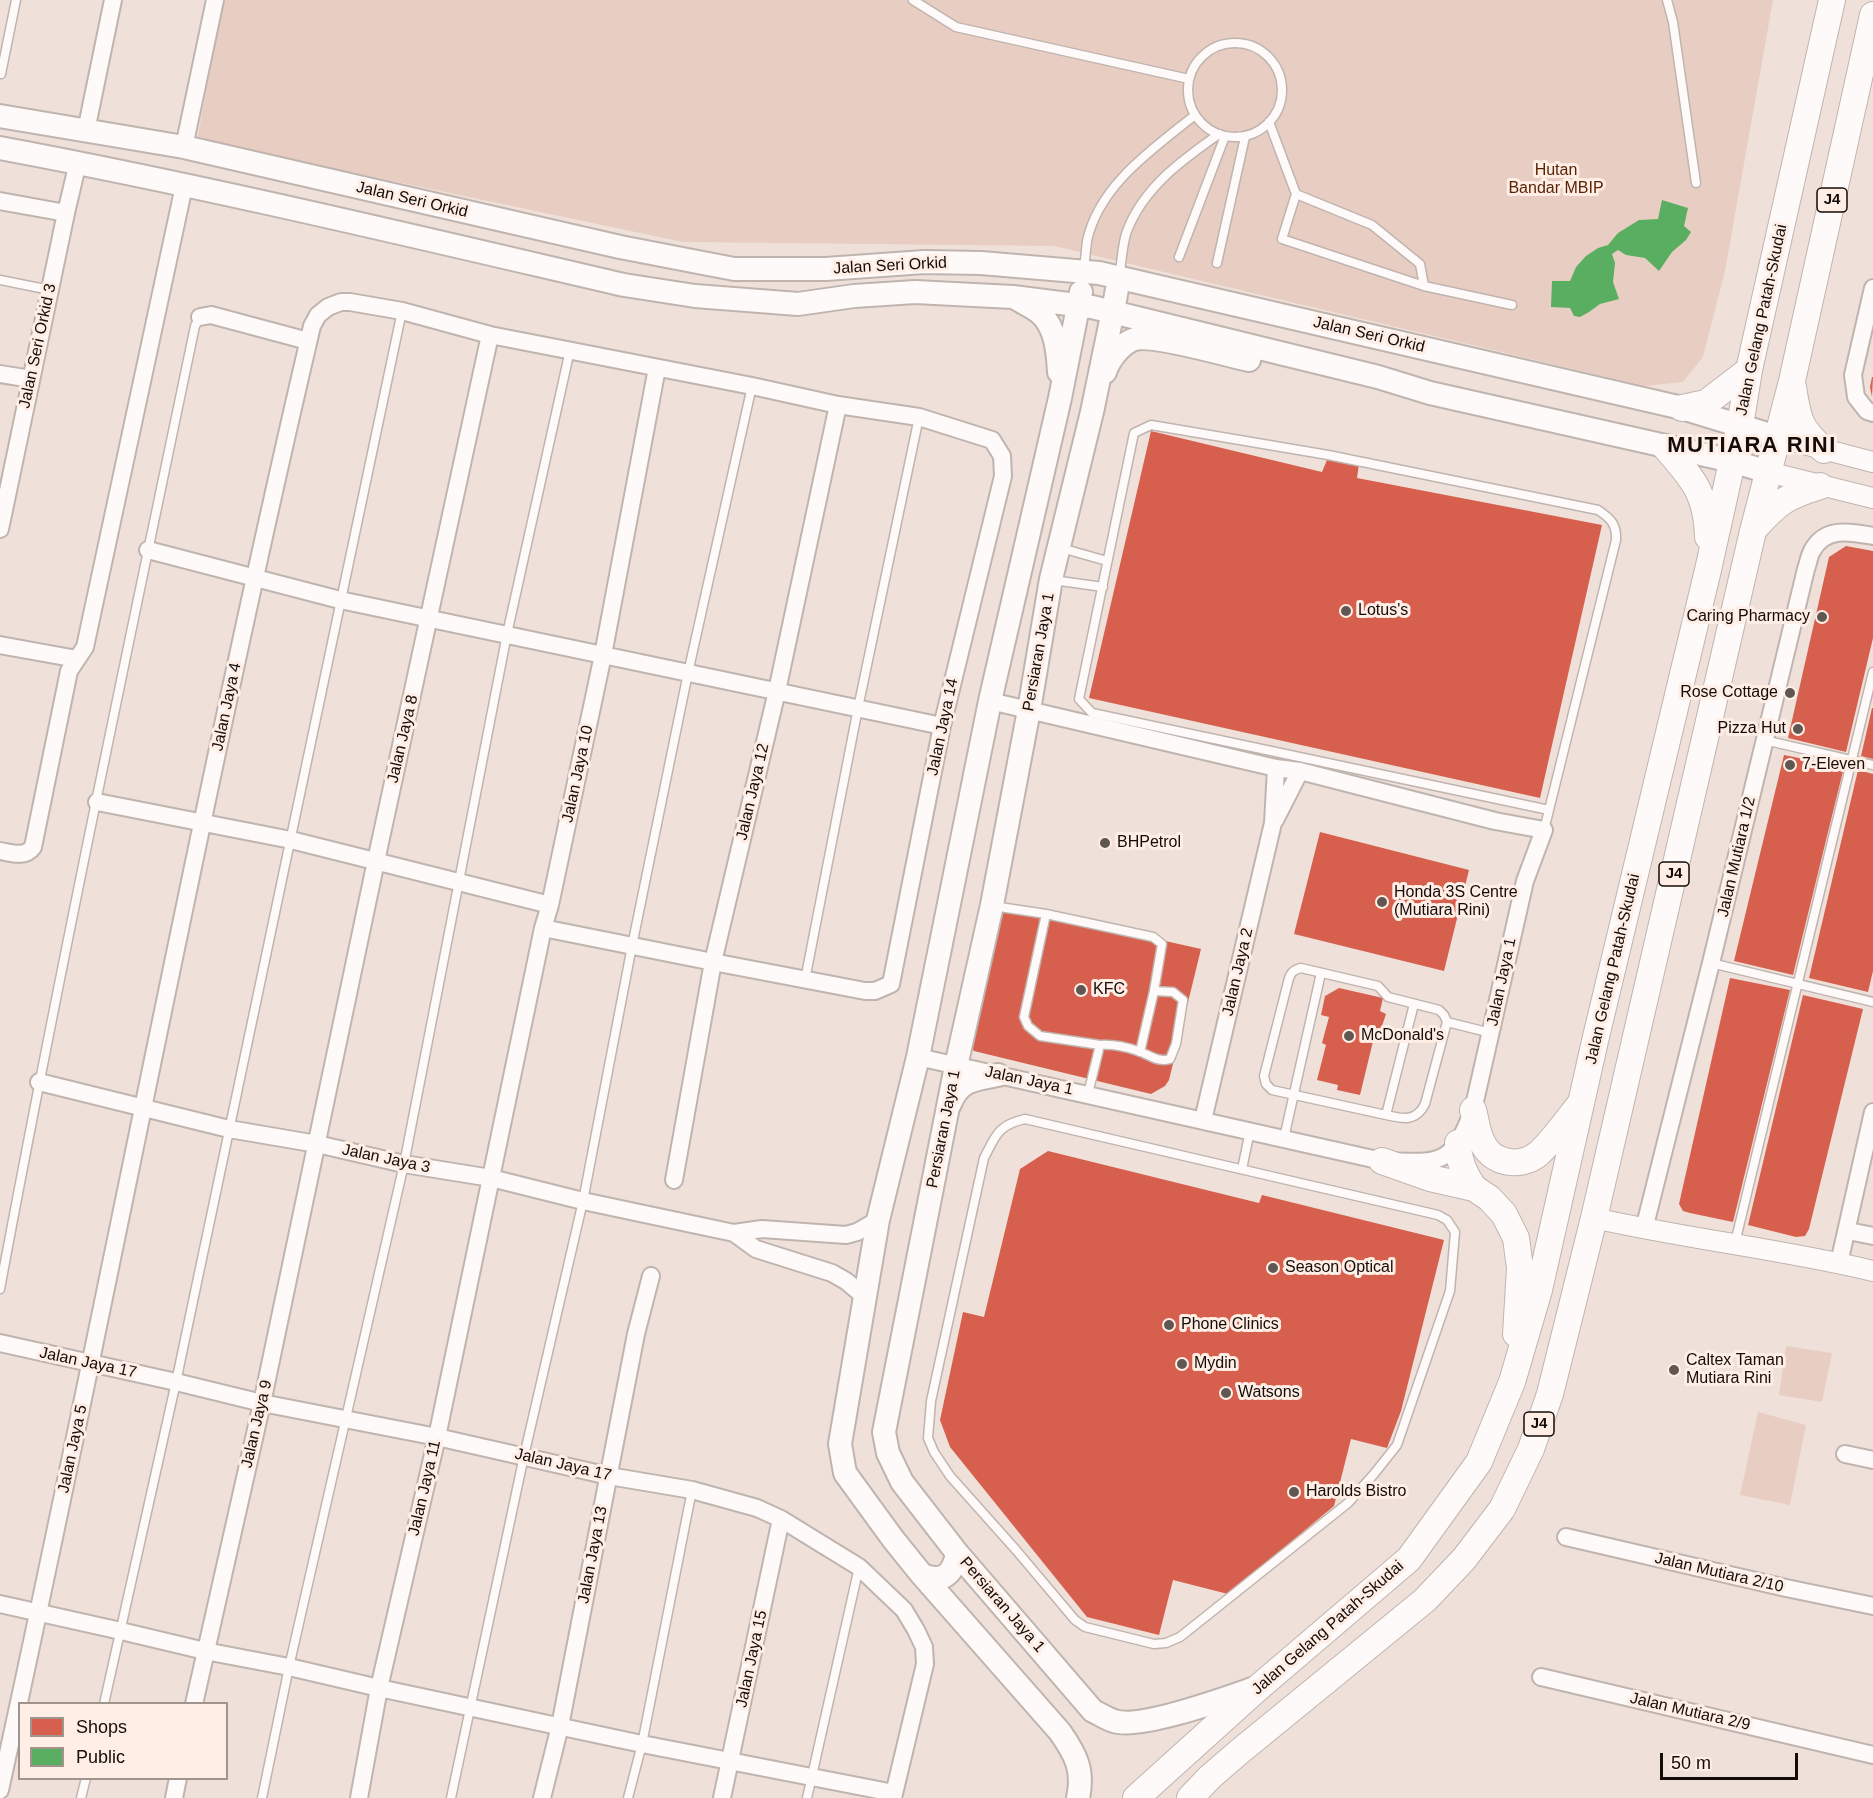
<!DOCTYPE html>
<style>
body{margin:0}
#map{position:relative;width:1873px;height:1798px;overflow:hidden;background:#efe1da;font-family:Helvetica,sans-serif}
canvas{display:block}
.legend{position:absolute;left:18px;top:1702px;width:210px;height:78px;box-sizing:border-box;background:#feeee6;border:2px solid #a0948d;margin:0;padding:8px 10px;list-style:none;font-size:18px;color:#140c08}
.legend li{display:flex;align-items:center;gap:12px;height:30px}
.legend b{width:30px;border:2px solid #a0948d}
.scale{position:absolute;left:1660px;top:1753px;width:138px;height:27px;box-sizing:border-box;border:3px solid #140c08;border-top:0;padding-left:8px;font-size:18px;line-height:21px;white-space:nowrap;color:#140c08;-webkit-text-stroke:4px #feeee6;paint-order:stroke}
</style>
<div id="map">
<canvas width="1873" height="1798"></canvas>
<ul class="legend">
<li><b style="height:16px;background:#d6604d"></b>Shops</li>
<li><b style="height:16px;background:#5aae61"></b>Public</li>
</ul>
<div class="scale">50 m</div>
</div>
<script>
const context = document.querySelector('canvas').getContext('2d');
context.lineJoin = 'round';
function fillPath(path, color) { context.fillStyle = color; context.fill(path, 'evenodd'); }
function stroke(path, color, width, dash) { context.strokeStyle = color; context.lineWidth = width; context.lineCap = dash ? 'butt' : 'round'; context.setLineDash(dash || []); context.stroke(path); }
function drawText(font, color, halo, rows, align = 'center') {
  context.font = font + ' Helvetica,sans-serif'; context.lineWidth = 6; context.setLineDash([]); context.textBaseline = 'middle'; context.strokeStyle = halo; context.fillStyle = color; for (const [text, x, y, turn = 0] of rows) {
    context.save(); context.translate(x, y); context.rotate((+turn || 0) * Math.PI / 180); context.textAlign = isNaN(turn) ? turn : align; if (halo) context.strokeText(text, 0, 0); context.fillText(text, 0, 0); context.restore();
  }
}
const green = new Path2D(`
 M223,0h1550l-48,271 -22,86 -20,25 -38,4 -591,-140 -371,-4 -486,-102z
 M1786,1346l46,7 -10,49 -43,-7z
 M1758,1412l48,13 -16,80 -50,-10z`);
const shops = new Path2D(`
 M1872,377h1l-1,20 -2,-10z
 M1151,431l171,41 5,-12 32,4 -2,14 245,47 -62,273 -451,-100z
 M1846,546l27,5v87l-27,114 -58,-14 41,-181z
 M1872,708h1v51l-12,-3z
 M1784,755l60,12 -51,208 -59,-14z
 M1858,770l15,4v197l-5,21 -59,-14z
 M1320,832l149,38 -25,101 -150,-37z
 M992,902l209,47 -32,131 -4,6 -14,8 -177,-43 -4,-6z
 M1730,978l60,12 -57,232 -43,-9 -7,-2 -4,-7z
 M1339,988l44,10 -3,13 6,3 -5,15h-5l-16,66 -23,-5 1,-5 -21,-5 9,-35 -4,-2 7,-26 -8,-2 4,-19z
 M1803,995l60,14 -54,220 -4,7 -9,1 -48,-12z
 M1048,1151l211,52 3,-8 182,45 -43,171 -14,37 -36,-9 -17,67 -106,88 -55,-14 -14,55 -72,-18 -137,-170 -10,-27 23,-108 21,5 36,-148z`);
const public = new Path2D(`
 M1662,200l26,8 -4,18 7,6 -5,8 -14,12 -13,19 -14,-13 -19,-3 -8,-5 -6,4 3,9 -2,19 6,17 -19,5 -11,8 -9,5 -6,-1 -4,-8 -19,-1 1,-26h18l6,-14 10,-11 12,-8 10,-3 10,-12 21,-13 19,-1z`);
const service = new Path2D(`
 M913,0l43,27 233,52
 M1667,0l6,22 23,161
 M1188 90a47 47 0 1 1 94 0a47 47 0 1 1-94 0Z
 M1,74l15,-74
 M1269,122l27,72 76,31 48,39 4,22 -142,-47 14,-45
 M1179,257l46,-121
 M1217,263l28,-126
 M1084,269c1,-9 2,-18 3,-28 12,-56 66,-92 108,-126
 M1119,277c3,-15 3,-33 8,-46 17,-44 55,-71 92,-97
 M0,280l50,10
 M1424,286l88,19
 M1061,548l46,13
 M1053,580l50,7
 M1764,740l109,25
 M1544,830l5,-20 67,-270c1,-16 -6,-22 -18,-30l-270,-55 -177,-30 -17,8 -55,266 13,14 457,97
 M993,906l53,8 107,23 9,7 -8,47 -14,61
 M1046,914l-22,103 4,9 12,10 60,9
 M1711,963l162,39
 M805,980l53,-272 61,-291
 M1447,1022l44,11
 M1088,1094l12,-49c13,-1 26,2 38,6 12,4 20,12 32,8l6,-15 7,-44 -10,-8 -19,-1
 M1386,1115l-114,-25 -6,-6 -2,-8 24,-94c2,-8 4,-12 13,-14l77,18 10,11 51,13 5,5 3,7 -22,82c-9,18 -22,15 -39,11l28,-111
 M1025,1119l413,96 9,5 8,12 -5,59 -53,154 -23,29 -26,29 -168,134 -14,6 -12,1 -69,-17 -10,-7 -59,-70 -66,-74 -16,-24 -6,-14 3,-37 53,-243c12,-23 14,-33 41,-39z
 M1284,1138l37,-165
 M1242,1169l8,-38
 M1735,1243l138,-571
 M0,1289c60,-322 128,-642 195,-963l5,-9
 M104,1704l72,-322 226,-1071
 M81,1798l5,-20
 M262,1798l27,-131 115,-503 103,-530 63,-284
 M451,1798l73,-342 59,-255 49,-255 56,-273 64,-287
 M628,1798l14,-54 50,-254
 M807,1798l52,-231`);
const minor = new Path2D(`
 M86,131l27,-131
 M184,147l31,-147
 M0,201l66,12
 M1873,288l-20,87 3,22 11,14 6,2
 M200,317l11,-2 97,26
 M0,374l31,5
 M0,529l66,-316 12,-51
 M148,550l192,50 602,126
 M0,645l77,14
 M97,802l194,38 259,65
 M1275,820l25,-49
 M0,851c12,2 25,7 33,-4l36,-176 16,-24 99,-461
 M918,1057l464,104c56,1 69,8 91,-51l52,-229 19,-51 -49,-9 -195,-50 -24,-3 -286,-67
 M39,1082l190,47 88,15 87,20 87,14 92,23 151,32 28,-4 84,6 11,-3 21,-12
 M1203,1120l70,-297 3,-55
 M674,1180l39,-218 64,-271 61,-286
 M1644,1229l67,-266 95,-394c2,-5 3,-13 6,-18 13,-25 39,-19 61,-15
 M1848,1231l25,5
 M734,1233l22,16 76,24 14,8 18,15
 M1839,1263l34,-151
 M0,1343l176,39 86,21 175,34 172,39 83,14 65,18 24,11 78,48 45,43 12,20 8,17 1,17 -32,134
 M1845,1454l28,6
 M1566,1537l220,51 87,18
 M0,1604l121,27 84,20 84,16 90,21 263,56 252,49
 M1541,1677l332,78
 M194,1704l68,-301 114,-542 114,-526
 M0,1790c107,-487 198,-978 312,-1464l6,-11 10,-8 13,-5h9l52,9 88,24 262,51 86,19 81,12 73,23 10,16 1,20 -61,250 -51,258 -16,7h-10l-152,-29 -170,-34
 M174,1798l4,-20
 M359,1798l20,-110 58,-251 106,-509 7,-23 53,-250 54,-287
 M542,1798l18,-72 76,-392 15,-58
 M722,1798l59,-279`);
const tertiary = new Path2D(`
 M1777,437l96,25
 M1768,472l105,26
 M1594,1218c93,21 187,31 279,53`);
const secondary = new Path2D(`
 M0,116l184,31 436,100 114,22h92l98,-7 57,1 118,10 583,135 95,29
 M0,148c209,39 417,89 624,137l71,11 103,8 56,-8 61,-4 98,5 79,10 286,70 52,16 302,68 36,11
 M1119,278l-6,33 -21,101 -41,167 -22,131 -37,195 -36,161 -72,366 4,21 14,29 55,71 136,158c7,3 14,8 21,10 27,9 115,-24 144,-34
 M1017,299c8,5 18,9 24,15 15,14 17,39 18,58
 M1105,372c4,-12 16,-29 30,-33 19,-5 91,16 114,21
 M950,1104c9,-24 25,-25 48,-29
 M922,1575c21,8 31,0 35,-22
 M1078,1798c6,-28 -2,-43 -18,-66l-138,-157 -29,-36 -48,-66 -5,-29 38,-224 40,-163 72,-356 70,-303 21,-106`);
const primary = new Path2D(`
 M1793,387c5,32 6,41 31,63
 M1682,408l24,-5 43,-33
 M1665,447c27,31 42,46 43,90
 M1755,528c23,-26 32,-32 65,-42
 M1473,1110c3,10 4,23 9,32 9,21 38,27 56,12 13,-11 30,-35 42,-50
 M1458,1143c0,17 6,31 16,45
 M1382,1161l48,17 44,10 15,10 15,16 12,24 4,30 -4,66
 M1136,1798l123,-111 150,-128 70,-97 33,-80 27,-92 56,-249 113,-471 32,-144 9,-56 83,-370
 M1190,1798l20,-21 29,-25 186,-152 39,-41 38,-50 29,-60 19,-55 44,-176 159,-687 39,-150 81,-366`);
const markers = [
 [1346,611,6,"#615752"],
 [1822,617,6,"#615752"],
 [1790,693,6,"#615752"],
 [1798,729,6,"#615752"],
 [1790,765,6,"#615752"],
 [1105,843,6,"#615752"],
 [1382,902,6,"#615752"],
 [1081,990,6,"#615752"],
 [1349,1036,6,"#615752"],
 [1273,1268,6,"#615752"],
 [1169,1325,6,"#615752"],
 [1182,1364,6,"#615752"],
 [1674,1370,6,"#615752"],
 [1226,1393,6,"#615752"],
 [1294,1492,6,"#615752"]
];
const shields = [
 [1832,200,30],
 [1674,874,30],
 [1539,1424,30]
];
const shieldNames = [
 ["J4",1832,200],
 ["J4",1674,874],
 ["J4",1539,1424]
];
const parkNames = [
 ["Hutan",1556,171],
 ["Bandar MBIP",1556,189]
];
const streetNames = [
 ["Jalan Seri Orkid",412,200,13],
 ["Jalan Seri Orkid",890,266,-3],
 ["Jalan Gelang Patah-Skudai",1762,320,-78],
 ["Jalan Seri Orkid",1369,335,13],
 ["Jalan Seri Orkid 3",38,346,-78],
 ["Persiaran Jaya 1",1039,652,-80],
 ["Jalan Jaya 4",227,707,-78],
 ["Jalan Jaya 14",943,727,-78],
 ["Jalan Jaya 8",403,739,-77],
 ["Jalan Jaya 10",578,774,-78],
 ["Jalan Jaya 12",753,792,-77],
 ["Jalan Mutiara 1/2",1737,857,-77],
 ["Jalan Gelang Patah-Skudai",1613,969,-77],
 ["Jalan Jaya 2",1238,972,-77],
 ["Jalan Jaya 1",1502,982,-78],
 ["Jalan Jaya 1",1029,1081,12],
 ["Persiaran Jaya 1",944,1129,-79],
 ["Jalan Jaya 3",386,1159,12],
 ["Jalan Jaya 17",88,1363,12],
 ["Jalan Jaya 9",257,1424,-77],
 ["Jalan Jaya 5",73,1449,-78],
 ["Jalan Jaya 17",563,1465,13],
 ["Jalan Jaya 11",425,1488,-77],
 ["Jalan Jaya 13",593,1555,-79],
 ["Jalan Mutiara 2/10",1719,1573,13],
 ["Persiaran Jaya 1",1002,1605,49],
 ["Jalan Gelang Patah-Skudai",1328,1628,-41],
 ["Jalan Jaya 15",752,1659,-78],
 ["Jalan Mutiara 2/9",1690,1712,13]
];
const poiNames = [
 ["Lotus's",1358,611],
 ["Caring Pharmacy",1810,617,"right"],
 ["Rose Cottage",1778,693,"right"],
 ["Pizza Hut",1786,729,"right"],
 ["7-Eleven",1802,765],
 ["BHPetrol",1117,843],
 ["Honda 3S Centre",1394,893],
 ["(Mutiara Rini)",1394,911],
 ["KFC",1093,990],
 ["McDonald's",1361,1036],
 ["Season Optical",1285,1268],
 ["Phone Clinics",1181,1325],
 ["Caltex Taman",1686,1361],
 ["Mutiara Rini",1686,1379],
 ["Mydin",1194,1364],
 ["Watsons",1238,1393],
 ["Harolds Bistro",1306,1492]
];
const districtNames = [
 ["MUTIARA RINI",1752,446]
];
fillPath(green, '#e8cec2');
fillPath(shops, '#d6604d');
fillPath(public, '#5aae61');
stroke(service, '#c0b4af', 11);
stroke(minor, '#c0b4af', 20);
stroke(tertiary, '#c0b4af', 22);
stroke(secondary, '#c0b4af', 26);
stroke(primary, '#c0b4af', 28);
stroke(service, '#fdfaf9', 8);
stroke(minor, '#fdfaf9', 16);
stroke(tertiary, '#fdfaf9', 20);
stroke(secondary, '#fdfaf9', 22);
stroke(primary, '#fdfaf9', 26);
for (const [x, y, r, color] of markers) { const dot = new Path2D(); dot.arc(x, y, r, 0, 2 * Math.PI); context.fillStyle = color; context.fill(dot); stroke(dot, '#feeee6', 2); }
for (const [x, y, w] of shields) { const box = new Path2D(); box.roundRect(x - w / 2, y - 12, w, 24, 4.5); context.fillStyle = '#feeee6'; context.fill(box); stroke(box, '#140c08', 1.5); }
drawText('bold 15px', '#140c08', null, shieldNames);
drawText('16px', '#592403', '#feeee6', parkNames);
drawText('16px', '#140c08', '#feeee6', streetNames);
drawText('16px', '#140c08', '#feeee6', poiNames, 'left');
context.letterSpacing = '1.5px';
drawText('bold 22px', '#140c08', '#feeee6', districtNames);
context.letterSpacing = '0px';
</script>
